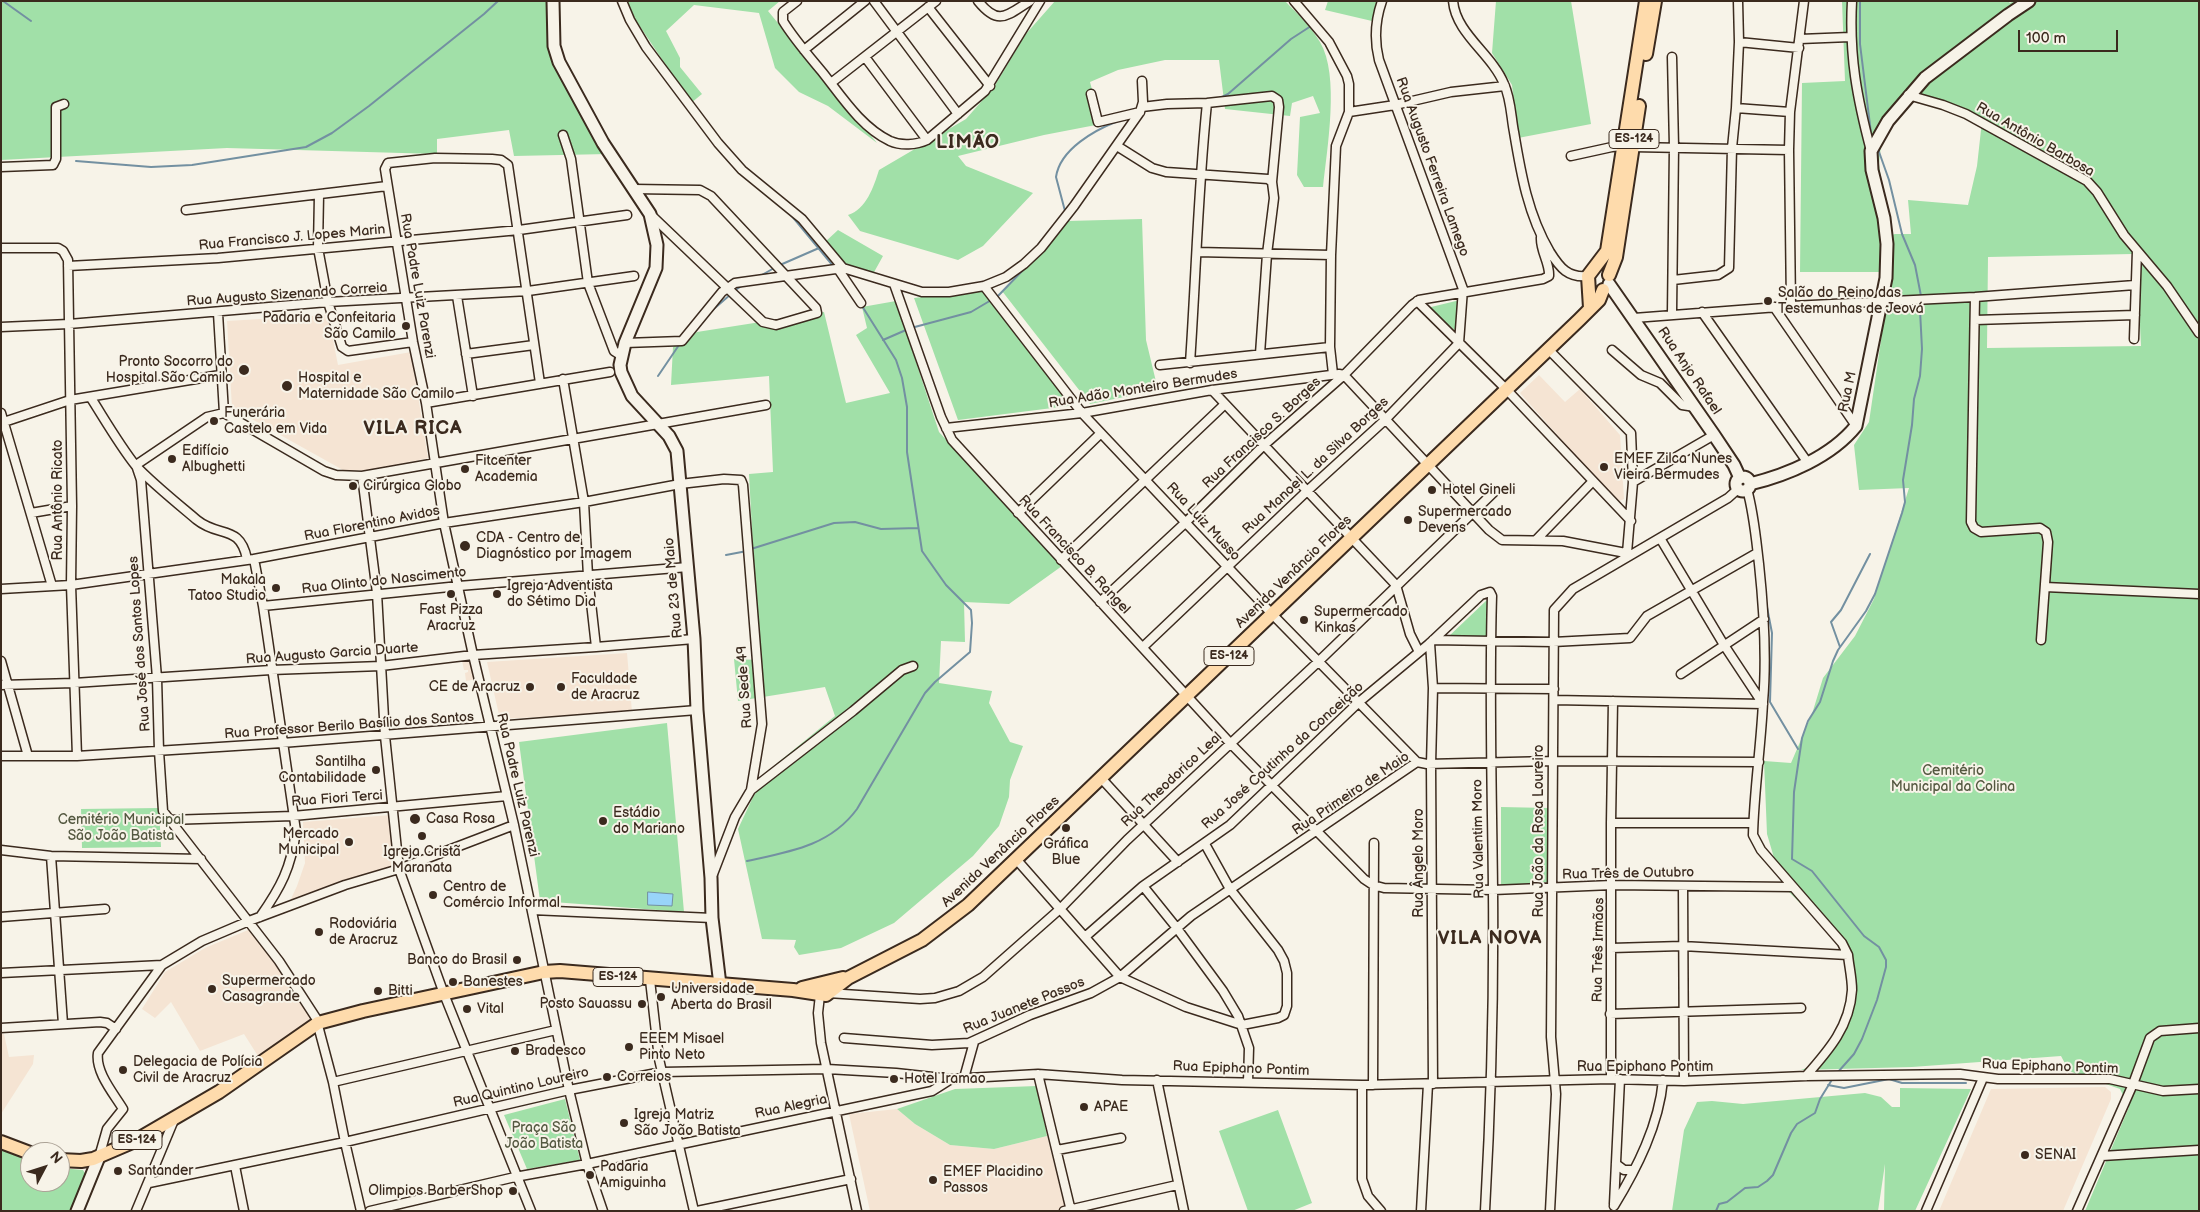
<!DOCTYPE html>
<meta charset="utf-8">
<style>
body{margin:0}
#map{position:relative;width:2200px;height:1212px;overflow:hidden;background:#f7f3e8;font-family:"Balsamiq Sans",sans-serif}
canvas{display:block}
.frame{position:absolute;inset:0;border:2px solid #3b2a1e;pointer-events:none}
.north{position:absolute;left:20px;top:1142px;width:50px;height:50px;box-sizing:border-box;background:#f7f3e8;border:1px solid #aca397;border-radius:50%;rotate:50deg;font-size:14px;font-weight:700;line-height:20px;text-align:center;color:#3b2a1e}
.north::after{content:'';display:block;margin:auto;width:18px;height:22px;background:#3b2a1e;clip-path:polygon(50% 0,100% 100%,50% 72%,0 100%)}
.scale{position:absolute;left:2018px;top:30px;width:100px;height:22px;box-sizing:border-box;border:2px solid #3b2a1e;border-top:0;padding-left:6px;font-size:15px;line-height:18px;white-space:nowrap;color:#3b2a1e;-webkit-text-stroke:4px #f7f3e8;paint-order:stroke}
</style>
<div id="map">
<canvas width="2200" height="1212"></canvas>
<div class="frame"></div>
<div class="north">N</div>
<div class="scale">100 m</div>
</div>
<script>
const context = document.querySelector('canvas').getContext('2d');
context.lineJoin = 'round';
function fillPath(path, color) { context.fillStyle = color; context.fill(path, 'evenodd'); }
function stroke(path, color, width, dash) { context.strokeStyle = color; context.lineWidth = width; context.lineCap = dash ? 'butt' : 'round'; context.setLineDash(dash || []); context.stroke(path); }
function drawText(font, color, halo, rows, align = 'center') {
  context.font = font + ' "Balsamiq Sans",sans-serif'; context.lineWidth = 4; context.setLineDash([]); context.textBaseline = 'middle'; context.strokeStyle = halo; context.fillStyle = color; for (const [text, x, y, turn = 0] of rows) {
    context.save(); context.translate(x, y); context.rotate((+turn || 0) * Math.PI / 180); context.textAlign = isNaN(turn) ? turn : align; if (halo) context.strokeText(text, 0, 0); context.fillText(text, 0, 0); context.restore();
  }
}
const built = new Path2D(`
 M328,315l10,50 73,-13 17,106 -58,13 -27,-1 -111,-62 -5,-87z
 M1539,375l26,27 15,-13 40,46 4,64 -7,3 -97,-109z
 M627,653l5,59 -132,7 -13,-57z
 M461,656l10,1 6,22 -11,2 -1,-8 3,-1v-2h-4z
 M391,815l6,51 -108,37 8,-17 8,-23 -2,-41z
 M253,928l63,90 -58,38 -14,-22 -44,17 -29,-49 -16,16 -13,-9 23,-37 40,-24z
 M1,1034h3l5,23 25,-2 -1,9 -32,50z
 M2105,1087l6,5v7l-48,112h-124l52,-122z
 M897,1109l18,15 35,21 44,4 53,-13 18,72 -11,3h-184l-21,-97z`);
const green = new Path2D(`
 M1,1h549l2,43 56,110 -94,2 -5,-26 -72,9v15l-210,-6 -226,12z
 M627,1h153l-12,10 109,132 -49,-37 -29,-14 -24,-24 -16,-55 -65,-8 -28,26 14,27v9l22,27 -11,9 -56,-84z
 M1055,1h230c13,13 26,26 35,41 20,33 7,107 3,145h-19l-7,-12 3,-58 20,-4 -7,-17 -21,7 -2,13 -65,-7 -6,-49h-54l-47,10 -28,12 11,42 -57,11 -86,21 8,10 67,27 -50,53 -25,14 -98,-29 -12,-16c18,-5 26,-29 31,-45l87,-51 28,-32 31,-52z
 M1328,1h49l-5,20 -47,-11z
 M1496,1h75l20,123 -73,14 -6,-53 -20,-32z
 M1842,1h166l2,2 4,-2h185v1210h-114l44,-104 -9,-18 -51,-18 -8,-15 -149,11 -111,3 21,-8 30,-60 -7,-45 -16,-25 -47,-47 -15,-51 -3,-73 27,2 21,-49 11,-36 32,-42 19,-37 35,-111 -50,2 -5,-45 15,-23 22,-150h-91l2,-189 43,-2zM1902,98l80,23 -5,45 -9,39 -60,-5 3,34h-16l-7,2 -9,-72 2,-19 8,-22zM2132,254l5,10 4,82 -154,2 1,-91z
 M1142,219l4,121 12,50 -68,14 -88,-113 66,-70z
 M838,230l45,26 -10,18 -28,-11 -20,-21z
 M985,289l91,116 -118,15 -44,-122z
 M1460,300l-4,31 -29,-23z
 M896,301l43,131 123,134 -53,38 -45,-2 1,40 -24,-1 -2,42 53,8 -3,12 21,39 13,4 -13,34 -1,17 -10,29 -26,30 -79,67 -53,25 -42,7 -5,-8 2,-7 -34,-1 -24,-110 15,-32 22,-32 60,-49 -10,-29 -87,14 -4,-42 25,1 -10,-186 24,-2 -4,-96 -98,9 2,-38 24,-15 127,-20 22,91 44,-10 -34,-58 11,-7 -5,-21z
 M1488,599l2,39h-43z
 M667,723l17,189 -144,-11 -21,-159z
 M1501,807l47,1 -1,74 -46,4z
 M159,808l2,39 -79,1 -1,-39z
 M1037,1086l10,50 -53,13 -44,-4 -35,-21 -18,-15 58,-20z
 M1900,1088l71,1 -56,122h-31l1,-47 -7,47h-206l12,-81 13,-28 15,-1 31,3 122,-11 16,4 11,10h8z
 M565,1099l15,61 -53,9 -23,-54z
 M1278,1110l34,93 -20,8h-44l-29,-80z
 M1,1149l29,12v21h30v-14l23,2 3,5 -12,36h-73z`);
const water = new Path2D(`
 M648,892l25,2 -1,12 -24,-1z`);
const stream = new Path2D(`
 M3,1l28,20
 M1860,1v43l11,89
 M1218,99l10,-5 63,-55 20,-13
 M1878,149l11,31 13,54 13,31 6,31
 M721,152l15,17
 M76,161l75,6 41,-2 114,-18 26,-14 37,-27 115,-92 14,-13
 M1065,211l-9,-34c4,-28 39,-47 62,-56
 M791,215l43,52
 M1054,237l9,-12
 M780,265l39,-17
 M760,276l16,-9
 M734,291l9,-6
 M997,297l28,-29
 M708,314l23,-20
 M911,328l60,-16 22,-13
 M883,340l23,-10
 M658,376l21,-31
 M751,549l83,-26 21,-1 26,7 37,-1
 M726,555l21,-4
 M1766,602l6,31 -2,69 28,47
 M1840,647l-9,-25 10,-12 29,-56
 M747,861c42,-9 83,-15 110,-52l68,-116 10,-11 35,-30 2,-29 -1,-13 -25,-25 -24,-34 -15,-99v-45l-5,-29 -6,-18 -34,-54
 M1838,1072l16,-18 8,-15 15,-39 9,-33v-7l-7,-13 -15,-11 -52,-65 -20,-12 2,-67 8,-54 6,-17 12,-19 13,-41 5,-11 28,-39 9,-17 27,-81 3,-11 -2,-22 9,-55 2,-26 6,-23 2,-27 -2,-39
 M1828,1085l16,3 45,-9 13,4h64
 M1716,1211l3,-7 8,-2 18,-14 13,-1 9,-6 6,-6 18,-42 6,-9 18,-11 5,-14 13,-21`);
const street = new Path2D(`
 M622,1l8,19 16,27 72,96 24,27 60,49 41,49 79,24h27l35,-6 22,-9 18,-13 17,-16 33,-42 66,-94 3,-10 -1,-21
 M797,1l-14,11v9c11,18 26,35 40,52 19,24 38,54 67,68 11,5 26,4 37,-1l58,-49 55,-90
 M874,1l84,113
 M978,1c21,26 29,14 52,0
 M1294,1l35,41 18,34 2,8v28l-13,34 -5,109 -1,92 3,27
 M1382,1c-7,20 -8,39 -3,59l84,229 -4,54
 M1453,1c3,33 39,53 51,83 7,15 7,33 10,48 7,42 14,83 36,120 10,16 18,26 38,24
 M1852,1c-3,55 5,97 19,150
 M928,7l62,79
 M1800,39l50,-2
 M1739,42l60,6
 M804,50l61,-49
 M865,57l62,83
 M831,83l105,-82
 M1091,94l7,28 42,-10
 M1908,95l35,10 23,9 121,67 10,11 27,43 43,51 32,47
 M1142,107l25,-3 40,-1 65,-7 6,4 1,7 -7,75
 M1736,108l54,4
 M1349,112l46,-7 56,-13 54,-6
 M563,135l8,24 17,124 26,68 8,5
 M1117,146l35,22 14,4 102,7 4,3 2,16 -7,56 -7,100
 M1633,147l156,3
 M1571,156l41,-9 11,-1
 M1,167l52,-2 3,-6v-52l8,-3
 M633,189l67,1 11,6 105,112 1,5 -41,12 -13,-3 -112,-107
 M319,195l-1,53 10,54 14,45 6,4 65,-9
 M186,210l201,-24
 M1,248h57l5,3 5,9 4,246 -1,79 6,171
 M1197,252l134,3
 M68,266l150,-8 301,-28 108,-15
 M838,269l23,34
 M1673,280l45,-5 11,-7 3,-120 4,-40 3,-66 -1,-41
 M894,284l47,133 11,23 278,303 134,136 9,6 11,3 109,2 119,-5 181,2
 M984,286l98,127 191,202 144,147
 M457,296l16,100
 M1975,297l-4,225 3,6 7,4 59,-4 6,4 2,10 -7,98
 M1417,301l89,88 125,132
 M1791,306l-2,-156 1,-38 14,-111
 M1774,307l82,119
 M1702,312l106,151
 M218,313l6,100
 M1672,313l2,-166 -2,-90
 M1634,318l157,-12 184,-9 160,-12
 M1975,320l160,-5
 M1,327l68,-3 259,-22 200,-11 106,-15
 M2134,339l3,-88
 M625,343l57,-2 40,-49 13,-9 108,-15
 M1548,349l83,84 2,49 -6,71
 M1612,350l29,25 19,8 22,22 13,2
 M466,354l68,-9
 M1190,363c6,-87 8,-173 17,-260
 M1160,365l170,-18
 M563,379l21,123 4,74 8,71
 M540,383l-32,-218 -7,-5 -9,-1 -57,-1 -47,5 -3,6 28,173 13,61 18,120 29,132 41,170 55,265 18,74 16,47
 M1212,390l184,195 14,49 9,18
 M91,398c14,22 29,48 45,68 16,17 42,38 61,54 22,18 43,4 50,39
 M426,403l184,-31
 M1,413l51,173
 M1,423l69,-23 150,-25
 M946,428l136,-15 130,-23 127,-16 5,1 145,155 13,10 61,1 68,13
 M362,476l15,117 8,143 14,133 45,125 87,217
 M1633,482l81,-47
 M31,513l41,-7
 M1018,513l83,-80
 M1660,538l64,107 39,59
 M1536,540l57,-59
 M254,559l9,47 33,225c-5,37 -15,56 -36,86
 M1061,560l164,-156
 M2045,587l154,7
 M1,589l70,-4 77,-11 106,-15 190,-36 140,-21 96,-18 44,-5 17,1 2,5 19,239 -11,66 -16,27 -22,57
 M1100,602l85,-79 78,-77 81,-71 68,-70 7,-5 124,-21 6,-3c1,-13 -9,-25 -8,-39
 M263,606l196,-20 229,-19
 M1433,640l120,2 77,-4 17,-22 110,-63
 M1430,643l3,45 -2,76 2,320
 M1143,647l163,-155 79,-72 74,-77
 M1,661l27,95
 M1681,674l83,-55
 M1,685l73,-2 197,-13 110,-4 92,-11 123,-8 98,-8
 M1433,688l121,1
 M1554,700l209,4
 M1,756h76l205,-13 415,-33
 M1101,778l77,84
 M751,790l102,-79 49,-41 11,-4
 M168,820l125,-4 214,-20
 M1611,823h142
 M1,850l50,6 150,3
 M51,856l12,168
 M1016,859l104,118 66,30 56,18 36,-7 6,-3 3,-9v-33l-3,-12 -6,-11 -48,-61 -25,-45
 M1143,886l33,41 47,64 15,25 11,32 -1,34
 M1683,886l1,195
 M532,910l180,8
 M1,917l104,-8
 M1085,937l58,-51 87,-61 129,-123 71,-59 51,-48 9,-3 2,4c-3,98 0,196 1,294 1,107 -2,214 -8,321
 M1611,948l71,-2 166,9 -6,-12 -81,-93 -8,-15c1,-44 8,-89 10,-133 4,-46 1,-91 -4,-138 -3,-25 -5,-50 -12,-75
 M1,973l161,-8
 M650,980l9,79 35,152
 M828,993l92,6 15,-1 24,-7 24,-14 77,-68 67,-69 191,-178 176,-170
 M820,995l-2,18 3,30 36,168
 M1610,1014l191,-6
 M1,1028l99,-6 7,1 9,6
 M844,1038l88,7 37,-2 61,-28 61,-22 29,-16 71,-61 226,-154 10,2 124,-3 208,1
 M1038,1074l33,137
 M1806,1076c23,-26 44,-50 46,-86 0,-12 -3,-24 -4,-35
 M964,1078l10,-36
 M1611,1079v-256l2,-122
 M1157,1080l27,131
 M333,1082l223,-52
 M1362,1085v94l6,17 13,15
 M1373,1085l1,-242
 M1057,1150l64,-12
 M2102,1156l97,-6
 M99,1157l8,-28 16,-20c-9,-15 -28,-37 -25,-56l64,-88 40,-24 47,-20 96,-36 54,-16 115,-44
 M1616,1164l8,6h10
 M235,1166l9,45
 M149,1183l196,-41 224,-52 93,-18 165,-3 69,4 55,6 87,-5 84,6 240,5 249,-6 73,2 122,-5 154,-2 38,5h112l53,12 36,-2
 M1614,1204l6,-125
 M1614,1206c23,-38 45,-81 49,-126
 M136,1211l38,-91
 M361,1211l-16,-69 -12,-60 -17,-64 -37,-57 -116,-150 -4,-60 -2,-73 -16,-198 -5,-15 71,-48 17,-4 100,58 12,4 26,1 404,-71
 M370,1211l145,-34 72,-13 345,-73 19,-12
 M697,1211l154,-32
 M1064,1211l113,-26
 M1421,1211l7,-127
 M1550,1211l6,-117 -5,-57 3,-427 19,-21 155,-91 10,-9
 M1926,1211l57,-133
 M2077,1211l56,-127 17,-46 10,-7 39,-3`);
const secondary = new Path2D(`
 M553,1l1,45 5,16 44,81 47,71 7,31 -1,23 -31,75 -5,22 1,7 11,24 37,40 8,15 17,188 3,71 14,168 1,40 8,67
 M1609,284l105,151 20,30 6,13
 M1736 484a7 7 0 1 1 14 0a7 7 0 1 1-14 0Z
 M1750,484c37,-9 81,-27 106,-58l30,-148 1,-34 -3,-26 -12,-48 -1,-19 17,-30 37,-43 83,-63 21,-14
 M77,1211l22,-54`);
const primary = new Path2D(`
 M1646,54l9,-53
 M1609,275l7,-18 23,-151
 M1590,308l-2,-32 19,-25 39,-250
 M802,988l41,-10
 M1,1142l29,11
 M60,1160l21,1 12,-2 42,-18 84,-49 99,-69 45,-12 181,-39 16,-1 233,19 33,5 22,-17 74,-38 46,-35 611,-585 20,-20 4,-10`);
const markers = [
 [1768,301,5,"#3b2a1e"],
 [406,326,5,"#3b2a1e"],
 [244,370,6,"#3b2a1e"],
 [287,386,6,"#3b2a1e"],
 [214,421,5,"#3b2a1e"],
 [172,459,5,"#3b2a1e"],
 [1604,467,5,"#3b2a1e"],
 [465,469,5,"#3b2a1e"],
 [353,486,5,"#3b2a1e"],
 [1432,490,5,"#3b2a1e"],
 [1408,520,5,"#3b2a1e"],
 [465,546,6,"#3b2a1e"],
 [276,588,5,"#3b2a1e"],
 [451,594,5,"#3b2a1e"],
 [497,594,5,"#3b2a1e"],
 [1304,620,5,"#3b2a1e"],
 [530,687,5,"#3b2a1e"],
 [561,687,5,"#3b2a1e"],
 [376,770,5,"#3b2a1e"],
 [415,819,6,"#3b2a1e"],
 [603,821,5,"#3b2a1e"],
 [1066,828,5,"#3b2a1e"],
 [422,836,5,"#3b2a1e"],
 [349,842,5,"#3b2a1e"],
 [433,895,5,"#3b2a1e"],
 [319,932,5,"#3b2a1e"],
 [517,960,5,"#3b2a1e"],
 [453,982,5,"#3b2a1e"],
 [212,989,5,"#3b2a1e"],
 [378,991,5,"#3b2a1e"],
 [661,997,5,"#3b2a1e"],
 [642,1004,5,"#3b2a1e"],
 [467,1009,5,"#3b2a1e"],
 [629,1047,5,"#3b2a1e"],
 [515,1051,5,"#3b2a1e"],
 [123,1070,5,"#3b2a1e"],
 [607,1077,5,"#3b2a1e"],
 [894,1079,5,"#3b2a1e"],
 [1084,1107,5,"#3b2a1e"],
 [624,1123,5,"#3b2a1e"],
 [2025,1155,5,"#3b2a1e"],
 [118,1171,5,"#3b2a1e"],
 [590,1175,5,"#3b2a1e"],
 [933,1180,5,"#3b2a1e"],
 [513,1191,5,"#3b2a1e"]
];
const shields = [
 [1634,139,50],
 [1229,656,50],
 [618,977,50],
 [137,1140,50]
];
const shieldNames = [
 ["ES-124",1634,139],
 ["ES-124",1229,656],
 ["ES-124",618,977],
 ["ES-124",137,1140]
];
const streetNames = [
 ["Rua Antônio Barbosa",2035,140,30],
 ["Rua Augusto Ferreira Lamego",1432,167,70],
 ["Rua Francisco J. Lopes Marin",292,238,-5],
 ["Rua Padre Luiz Parenzi",417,286,80],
 ["Rua Augusto Sizenando Correia",287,295,-4],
 ["Rua Anjo Rafael",1689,371,56],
 ["Rua Adão Monteiro Bermudes",1143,389,-9],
 ["Rua M",1848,392,-78],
 ["Rua Francisco S. Borges",1262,433,-43],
 ["Rua Manoel L. da Silva Borges",1316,466,-43],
 ["Rua Antônio Ricato",58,500,-90],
 ["Rua Luiz Musso",1203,522,47],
 ["Rua Florentino Avidos",372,524,-11],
 ["Rua Francisco B. Rangel",1074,555,47],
 ["Avenida Venâncio Flores",1294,572,-44],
 ["Rua Olinto do Nascimento",384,581,-6],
 ["Rua 23 de Maio",674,588,-95],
 ["Rua José dos Santos Lopes",140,644,-94],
 ["Rua Augusto Garcia Duarte",332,654,-4],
 ["Rua Sede 49",745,687,-94],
 ["Rua Professor Berilo Basílio dos Santos",349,726,-4],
 ["Rua José Coutinho da Conceição",1283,756,-42],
 ["Rua Theodorico Leal",1172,780,-43],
 ["Rua Padre Luiz Parenzi",517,785,77],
 ["Rua Primeiro de Maio",1351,794,-34],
 ["Rua Fiori Terci",337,799,-4],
 ["Rua João da Rosa Loureiro",1539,831,-90],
 ["Rua Valentim Moro",1479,839,-91],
 ["Avenida Venâncio Flores",1001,852,-43],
 ["Rua Ângelo Moro",1419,863,-90],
 ["Rua Três de Outubro",1628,874,-1],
 ["Rua Três Irmãos",1599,950,-89],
 ["Rua Juanete Passos",1024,1006,-22],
 ["Rua Epiphano Pontim",1645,1067],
 ["Rua Epiphano Pontim",2050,1067,2],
 ["Rua Epiphano Pontim",1241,1069,2],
 ["Rua Quintino Loureiro",521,1088,-13],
 ["Rua Alegria",791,1107,-12]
];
const poiNames = [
 ["Salão do Reino das",1778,293],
 ["Testemunhas de Jeová",1778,309],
 ["Padaria e Confeitaria",396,318,"right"],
 ["São Camilo",396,334,"right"],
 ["Pronto Socorro do",233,362,"right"],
 ["Hospital São Camilo",233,378,"right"],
 ["Hospital e",298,378],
 ["Maternidade São Camilo",298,394],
 ["Funerária",224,413],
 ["Castelo em Vida",224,429],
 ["Edifício",182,451],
 ["Albughetti",182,467],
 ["EMEF Zilca Nunes",1614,459],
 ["Vieira Bermudes",1614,475],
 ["Fitcenter",475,461],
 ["Academia",475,477],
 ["Cirúrgica Globo",363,486],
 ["Hotel Gineli",1442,490],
 ["Supermercado",1418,512],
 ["Devens",1418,528],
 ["CDA - Centro de",476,538],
 ["Diagnóstico por Imagem",476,554],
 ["Makala",266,580,"right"],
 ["Tatoo Studio",266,596,"right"],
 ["Igreja Adventista",507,586],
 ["do Sétimo Dia",507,602],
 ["Fast Pizza",451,610,"center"],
 ["Aracruz",451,626,"center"],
 ["Supermercado",1314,612],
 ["Kinkas",1314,628],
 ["Faculdade",571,679],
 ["de Aracruz",571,695],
 ["CE de Aracruz",520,687,"right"],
 ["Santilha",366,762,"right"],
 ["Contabilidade",366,778,"right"],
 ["Estádio",613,813],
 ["do Mariano",613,829],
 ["Casa Rosa",426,819],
 ["Mercado",339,834,"right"],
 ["Municipal",339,850,"right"],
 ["Gráfica",1066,844,"center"],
 ["Blue",1066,860,"center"],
 ["Igreja Cristã",422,852,"center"],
 ["Maranata",422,868,"center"],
 ["Centro de",443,887],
 ["Comércio Informal",443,903],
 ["Rodoviária",329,924],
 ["de Aracruz",329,940],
 ["Banco do Brasil",507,960,"right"],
 ["Supermercado",222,981],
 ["Casagrande",222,997],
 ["Banestes",463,982],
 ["Universidade",671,989],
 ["Aberta do Brasil",671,1005],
 ["Bitti",388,991],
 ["Posto Sauassu",632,1004,"right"],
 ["Vital",477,1009],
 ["EEEM Misael",639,1039],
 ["Pinto Neto",639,1055],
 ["Bradesco",525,1051],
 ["Delegacia de Polícia",133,1062],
 ["Civil de Aracruz",133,1078],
 ["Correios",617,1077],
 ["Hotel Iramao",904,1079],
 ["APAE",1094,1107],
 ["Igreja Matriz",634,1115],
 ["São João Batista",634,1131],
 ["SENAI",2035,1155],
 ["Padaria",600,1167],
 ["Amiguinha",600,1183],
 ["Santander",128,1171],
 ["EMEF Placidino",943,1172],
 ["Passos",943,1188],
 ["Olimpios BarberShop",503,1191,"right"]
];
const parkNames = [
 ["Cemitério",1953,771],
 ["Municipal da Colina",1953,787],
 ["Cemitério Municipal",121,820],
 ["São João Batista",121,836],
 ["Praça São",544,1128],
 ["João Batista",544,1144]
];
const districtNames = [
 ["LIMÃO",968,143],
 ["VILA RICA",413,429],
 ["VILA NOVA",1490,939]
];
fillPath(built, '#f5e4d3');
fillPath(green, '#a1e0a8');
fillPath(water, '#98d4f9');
stroke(water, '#7390a1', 1);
stroke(stream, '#7390a1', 2);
stroke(street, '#3b2a1e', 11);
stroke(secondary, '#3b2a1e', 15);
stroke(primary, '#3b2a1e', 16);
stroke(street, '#f7f3e8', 8);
stroke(secondary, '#f7f3e8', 11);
stroke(primary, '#fedbac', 12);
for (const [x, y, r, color] of markers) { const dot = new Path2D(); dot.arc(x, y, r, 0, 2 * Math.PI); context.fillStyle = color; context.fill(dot); stroke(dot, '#f7f3e8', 2); }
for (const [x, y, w] of shields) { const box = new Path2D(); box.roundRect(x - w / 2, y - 9.5, w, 19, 4); context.fillStyle = '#f7f3e8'; context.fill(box); stroke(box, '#3b2a1e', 1); }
drawText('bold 12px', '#3b2a1e', null, shieldNames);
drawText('14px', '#3b2a1e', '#f7f3e8', streetNames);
drawText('14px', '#3b2a1e', '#f7f3e8', poiNames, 'left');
drawText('14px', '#545840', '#f7f3e8', parkNames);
context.letterSpacing = '1px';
drawText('bold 19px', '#3b2a1e', '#f7f3e8', districtNames);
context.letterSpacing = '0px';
</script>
